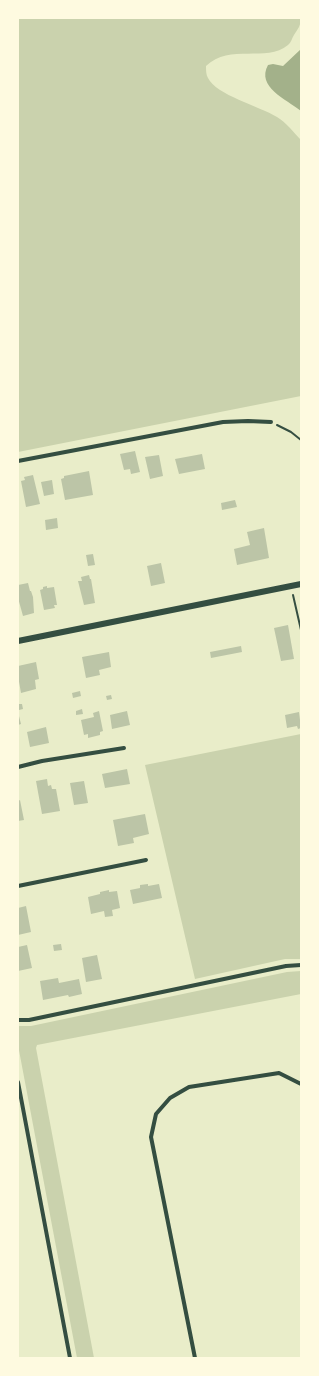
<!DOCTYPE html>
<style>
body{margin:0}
#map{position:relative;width:319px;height:1376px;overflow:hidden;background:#e9edc9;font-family:"Exo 2",sans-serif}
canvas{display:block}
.frame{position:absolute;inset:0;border:19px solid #fefae0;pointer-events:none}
</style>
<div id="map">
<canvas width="319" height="1376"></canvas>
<div class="frame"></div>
</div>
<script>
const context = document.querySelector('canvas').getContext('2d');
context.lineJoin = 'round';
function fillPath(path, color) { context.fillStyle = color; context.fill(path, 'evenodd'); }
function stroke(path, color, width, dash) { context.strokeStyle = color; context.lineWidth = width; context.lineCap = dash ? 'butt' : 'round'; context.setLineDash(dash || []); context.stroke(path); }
const green = new Path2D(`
 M18,18h283c0,7 -3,11 -7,17 -2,3 -3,8 -6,10 -22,18 -58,-2 -82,21 0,4 0,9 2,12 8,17 51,28 69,39 9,5 17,16 24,23v256l-283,56z
 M301,734v225h-16l-90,20 -50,-214z
 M301,971v23l-264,51 -1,3 58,310h-17l-59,-313v-19h13l256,-54z`);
const water = new Path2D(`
 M301,49v62c-15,-12 -45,-24 -33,-46l5,-1 10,2z`);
const building = new Path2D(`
 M135,451l5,21 -9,2 -1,-5 -6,1 -4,-16z
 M202,454l3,15 -26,5 -4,-15z
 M159,455l4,21 -13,3 -5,-22z
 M89,471l4,24 -28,5 -4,-21 3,-1v-2z
 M33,475l7,29 -14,3 -5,-26 4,-1 -1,-3z
 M52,480l2,14 -10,2 -3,-14z
 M235,500l2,7 -15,3 -1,-7z
 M57,518l1,10 -12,2 -1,-10z
 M264,528l5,30 -32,7 -3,-16 16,-4 -3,-13z
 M93,554l2,11 -7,1 -2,-11z
 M161,563l4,20 -14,3 -4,-20z
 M89,575l1,4h1l4,24 -11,2 -6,-24h4l-1,-4z
 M28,583l2,8h1l2,6 1,16 -11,3 -5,-18v-13z
 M47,586v2l7,-1 3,18h-3l1,3 -11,2 -4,-20 3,-1v-2z
 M288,625l6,34 -13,2 -7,-33z
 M241,646l1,6 -31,6 -1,-6z
 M109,652l2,15 -12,3 1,5 -14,3 -4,-21z
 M36,662l3,17 -4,1 1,9 -15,4 -3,-17v-10z
 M80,691l1,5 -8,2 -1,-5z
 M111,695l1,4 -5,1 -1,-4z
 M18,704h4l1,5 -4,1z
 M82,709l1,5 -7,1v-4z
 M99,711l4,20 -3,1v3l-12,3v-4l-4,1 -3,-15 13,-3 -1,-4z
 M127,711l3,14 -18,4 -2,-14z
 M18,712l3,12 -3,1z
 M299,712l2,16 -3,1 -1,-3 -10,2 -2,-13z
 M46,727l3,16 -19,4 -3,-15z
 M127,769l3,15 -25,4 -3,-14z
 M47,779l1,7 3,-1 1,4h4l4,22 -18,3 -6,-33z
 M84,781l4,22 -14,2 -4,-22z
 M20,800l4,20 -6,1v-20z
 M145,814l4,20 -16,4 1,5 -16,3 -5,-26z
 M148,884v2l11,-2 3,14 -29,6 -3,-14 10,-2v-3z
 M109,890v2l8,-1 3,17 -8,2 1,6 -8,1 -1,-6 -13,3 -3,-17 12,-3v-2z
 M26,906l5,26 -13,3v-27z
 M61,944l1,6 -8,1 -1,-6z
 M27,945l5,23 -14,3v-24z
 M97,955l5,24 -16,3 -4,-24z
 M58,978l1,5 20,-4 3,15 -13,3 -1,-2 -25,5 -3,-19z`);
const path = new Path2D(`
 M277,425l14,7 10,8
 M293,595l8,35`);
const minor = new Path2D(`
 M18,461l205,-39 25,-1 23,1
 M18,767l24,-6 82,-13
 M18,886l128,-26
 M18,1020h11l257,-54 15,-1
 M18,1082l52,276
 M195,1358l-44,-221 5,-23 14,-16 19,-11 90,-14 22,11`);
const tertiary = new Path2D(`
 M18,641l283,-57`);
fillPath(green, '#cad2ad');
fillPath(water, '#a3b18a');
fillPath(building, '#bcc5a7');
stroke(path, '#344e41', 2);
stroke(minor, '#344e41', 4);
stroke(tertiary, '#344e41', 6);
</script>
